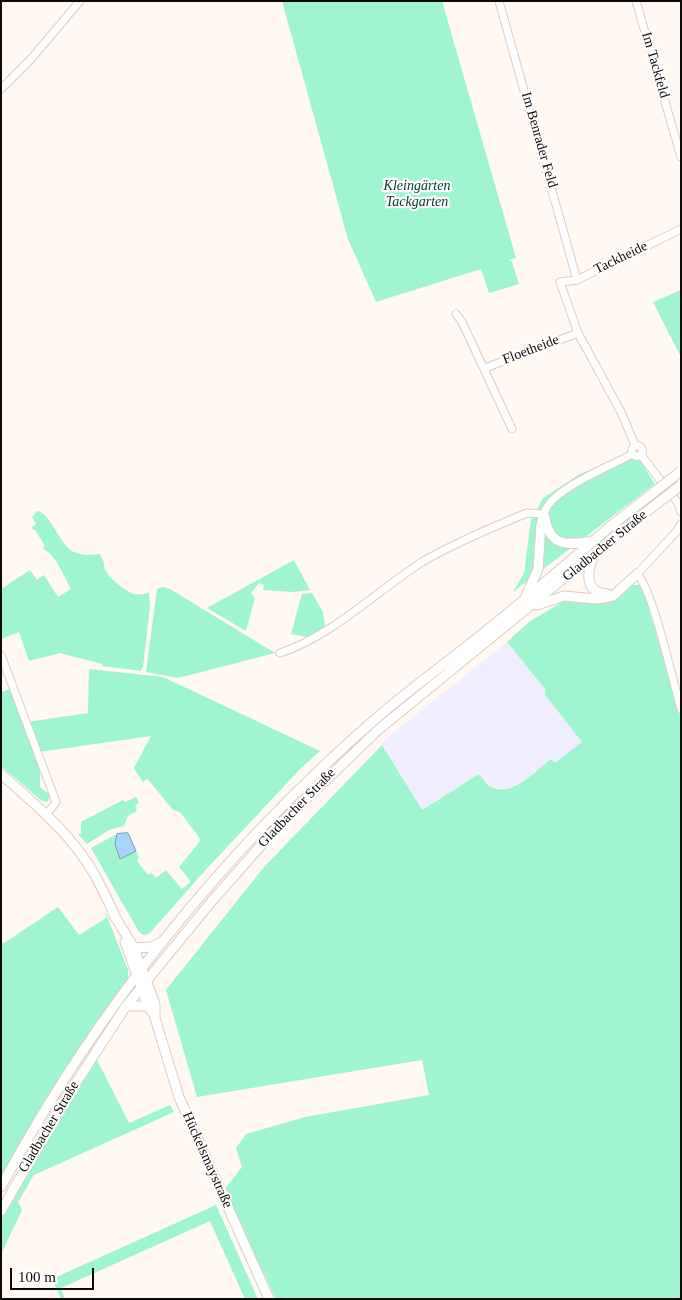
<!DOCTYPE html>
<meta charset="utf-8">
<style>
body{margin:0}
#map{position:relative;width:682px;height:1300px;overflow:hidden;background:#fff8f3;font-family:"Times New Roman",serif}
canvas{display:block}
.frame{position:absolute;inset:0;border:2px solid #100a07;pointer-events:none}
.scale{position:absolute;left:10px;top:1268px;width:84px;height:22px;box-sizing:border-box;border:2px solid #100a07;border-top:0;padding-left:6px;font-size:15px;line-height:18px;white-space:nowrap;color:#100a07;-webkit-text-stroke:4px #fff;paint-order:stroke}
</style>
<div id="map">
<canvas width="682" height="1300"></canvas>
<div class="frame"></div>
<div class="scale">100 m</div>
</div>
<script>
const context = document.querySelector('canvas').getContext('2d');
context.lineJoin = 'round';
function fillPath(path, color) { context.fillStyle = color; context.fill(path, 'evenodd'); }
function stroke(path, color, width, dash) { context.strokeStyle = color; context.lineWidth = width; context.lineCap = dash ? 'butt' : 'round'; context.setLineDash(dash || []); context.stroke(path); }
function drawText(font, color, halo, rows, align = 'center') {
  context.font = font + ' "Times New Roman",serif'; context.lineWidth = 4.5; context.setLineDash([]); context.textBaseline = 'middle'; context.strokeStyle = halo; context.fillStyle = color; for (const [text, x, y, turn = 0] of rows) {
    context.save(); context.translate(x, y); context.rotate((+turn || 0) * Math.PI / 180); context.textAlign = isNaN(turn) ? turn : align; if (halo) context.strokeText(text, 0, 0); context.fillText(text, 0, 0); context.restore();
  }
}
const industrial = new Path2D(`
 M507,642l38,47v6l37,47 -27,21 -4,-4 -32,26 -14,4 -16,-3 -10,-12 -58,36 -39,-65 1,-4z`);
const green = new Path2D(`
 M282,1h160l74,257 -7,2 3,2 7,22 -30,9 -8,-24 -105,33 -28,-63z
 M681,290v67l-28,-55z
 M626,455l13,3 16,26 -142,108 11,-19 7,-53 12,-22 37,-24z
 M37,511c12,0 23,33 35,40 9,5 19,4 28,3l4,9c-3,10 20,27 29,31 4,1 12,0 16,-1l1,13 -7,61 -2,4 -39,-5v-2l-42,-11 -31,8 -10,-29 -18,7v-50l29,-19 7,10 7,-5 14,22 13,-8c-8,-14 -14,-33 -29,-41l3,-2 -10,-16 -4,-2 5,-4 -4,-7z
 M294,560l16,30 -18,2 -29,-2 1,-5 -5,-2 -8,10 4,5 -9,33 -39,-23z
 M633,585h9l39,135v579h-405l-52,-109 18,-23 -6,-19 10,-14 59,-17 124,-22 -7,-35 -225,37 -31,-107 98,-123 118,-122 40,65 57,-36c3,3 7,10 10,12 23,13 46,-15 62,-27l4,4 27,-21 -37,-47v-6l-38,-47 22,-20 33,-20 47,1z
 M163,587l7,2 105,64 -97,25 -32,-6 11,-83z
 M312,593l11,19 2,14 -18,11 -16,-3 11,-40z
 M89,669l74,8 157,74 -20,18 -99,106 -52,59 -6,1 -4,-3 -48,-84 26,-14 -2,10 5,15 16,-8 3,6 -2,4 11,14 4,-2 4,5 10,-8 16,19 9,-7 -12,-15 22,-27 -21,-28 -7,-2 -23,-28 -3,-3 -4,3 -9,-14 17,-32 -112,16 -12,-30 61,-9z
 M10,689l30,78v20l10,8 -2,7 -6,-1 -41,-35v-74z
 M136,797l3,6 -4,2 2,6 -9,5 -4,10 -15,4 -22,14 -9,-10h3v-12l42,-22 2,2z
 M58,907l21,28 27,-17 -1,-7 23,59v10l-83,124 -44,75v-234z
 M97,1060l32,63 41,-18 4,7 -140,63 -16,27 4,8 -21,44v-34l56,-99z
 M216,1205l42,94h-13l-35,-78 -149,67 4,11h-4l-9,-20z`);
const water = new Path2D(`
 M128,833l8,18 -16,8 -5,-15 2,-10z`);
const minor = new Path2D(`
 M499,1l78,279
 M636,1l45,156
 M1,89l30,-30 49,-58
 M456,314l6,8 50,107
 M485,368l93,-35
 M635,445l-14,-33 -43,-79 -18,-51 17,-2 104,-51
 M631.5 451a5.5 5.5 0 1 1 11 0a5.5 5.5 0 1 1-11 0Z
 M641,455l37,48 3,9
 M681,524l-4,7 -40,43c16,15 36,109 44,135
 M280,653c52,-17 97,-62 142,-91 29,-17 73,-36 105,-49l17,1c5,-24 66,-48 89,-60
 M1,655l55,147 -9,12`);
const major = new Path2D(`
 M545,518c5,30 24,27 48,23
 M593,556c-6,17 -9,37 15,38
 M526,596l12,-27 3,-44 3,-11
 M537,605l27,-9 33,3 16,-3 24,-22
 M1,774c41,36 81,69 103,119 4,8 9,17 11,25
 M114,915l20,33 21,56v14l24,79 90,202
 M125,942l23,64 6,9
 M134,948l18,-1 11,-6
 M126,1006h22
 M1,1187c93,-174 222,-335 371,-465 36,-32 76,-60 114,-91 43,-34 84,-70 126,-106
 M1,1211l65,-113 60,-92 85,-104 69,-78 98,-94 241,-197`);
const majorBridge = new Path2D(`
 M612,525l69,-54
 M619,533l62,-48`);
const streetNames = [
 ["Im Tackfeld",655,65,74],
 ["Im Benrader Feld",539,140,74],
 ["Tackheide",621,258,-26],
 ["Floetheide",531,350,-21],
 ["Gladbacher Straße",605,546,-39],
 ["Gladbacher Straße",297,808,-46],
 ["Gladbacher Straße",49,1127,-59],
 ["Hückelsmaystraße",207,1160,66]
];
const parkNames = [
 ["Kleingärten",417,186],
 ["Tackgarten",417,202]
];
fillPath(industrial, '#f0edfe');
fillPath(green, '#9ef5cf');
fillPath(water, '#a7d5fe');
stroke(water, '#7a98b4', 1);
stroke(minor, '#dfcdc1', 9);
stroke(major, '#dfcdc1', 11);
stroke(minor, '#fff', 7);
stroke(major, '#fff', 9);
stroke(majorBridge, '#dfcdc1', 11, []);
stroke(majorBridge, '#fff', 9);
drawText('14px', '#100a07', '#fff', streetNames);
drawText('italic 14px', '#033826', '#fff', parkNames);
</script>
